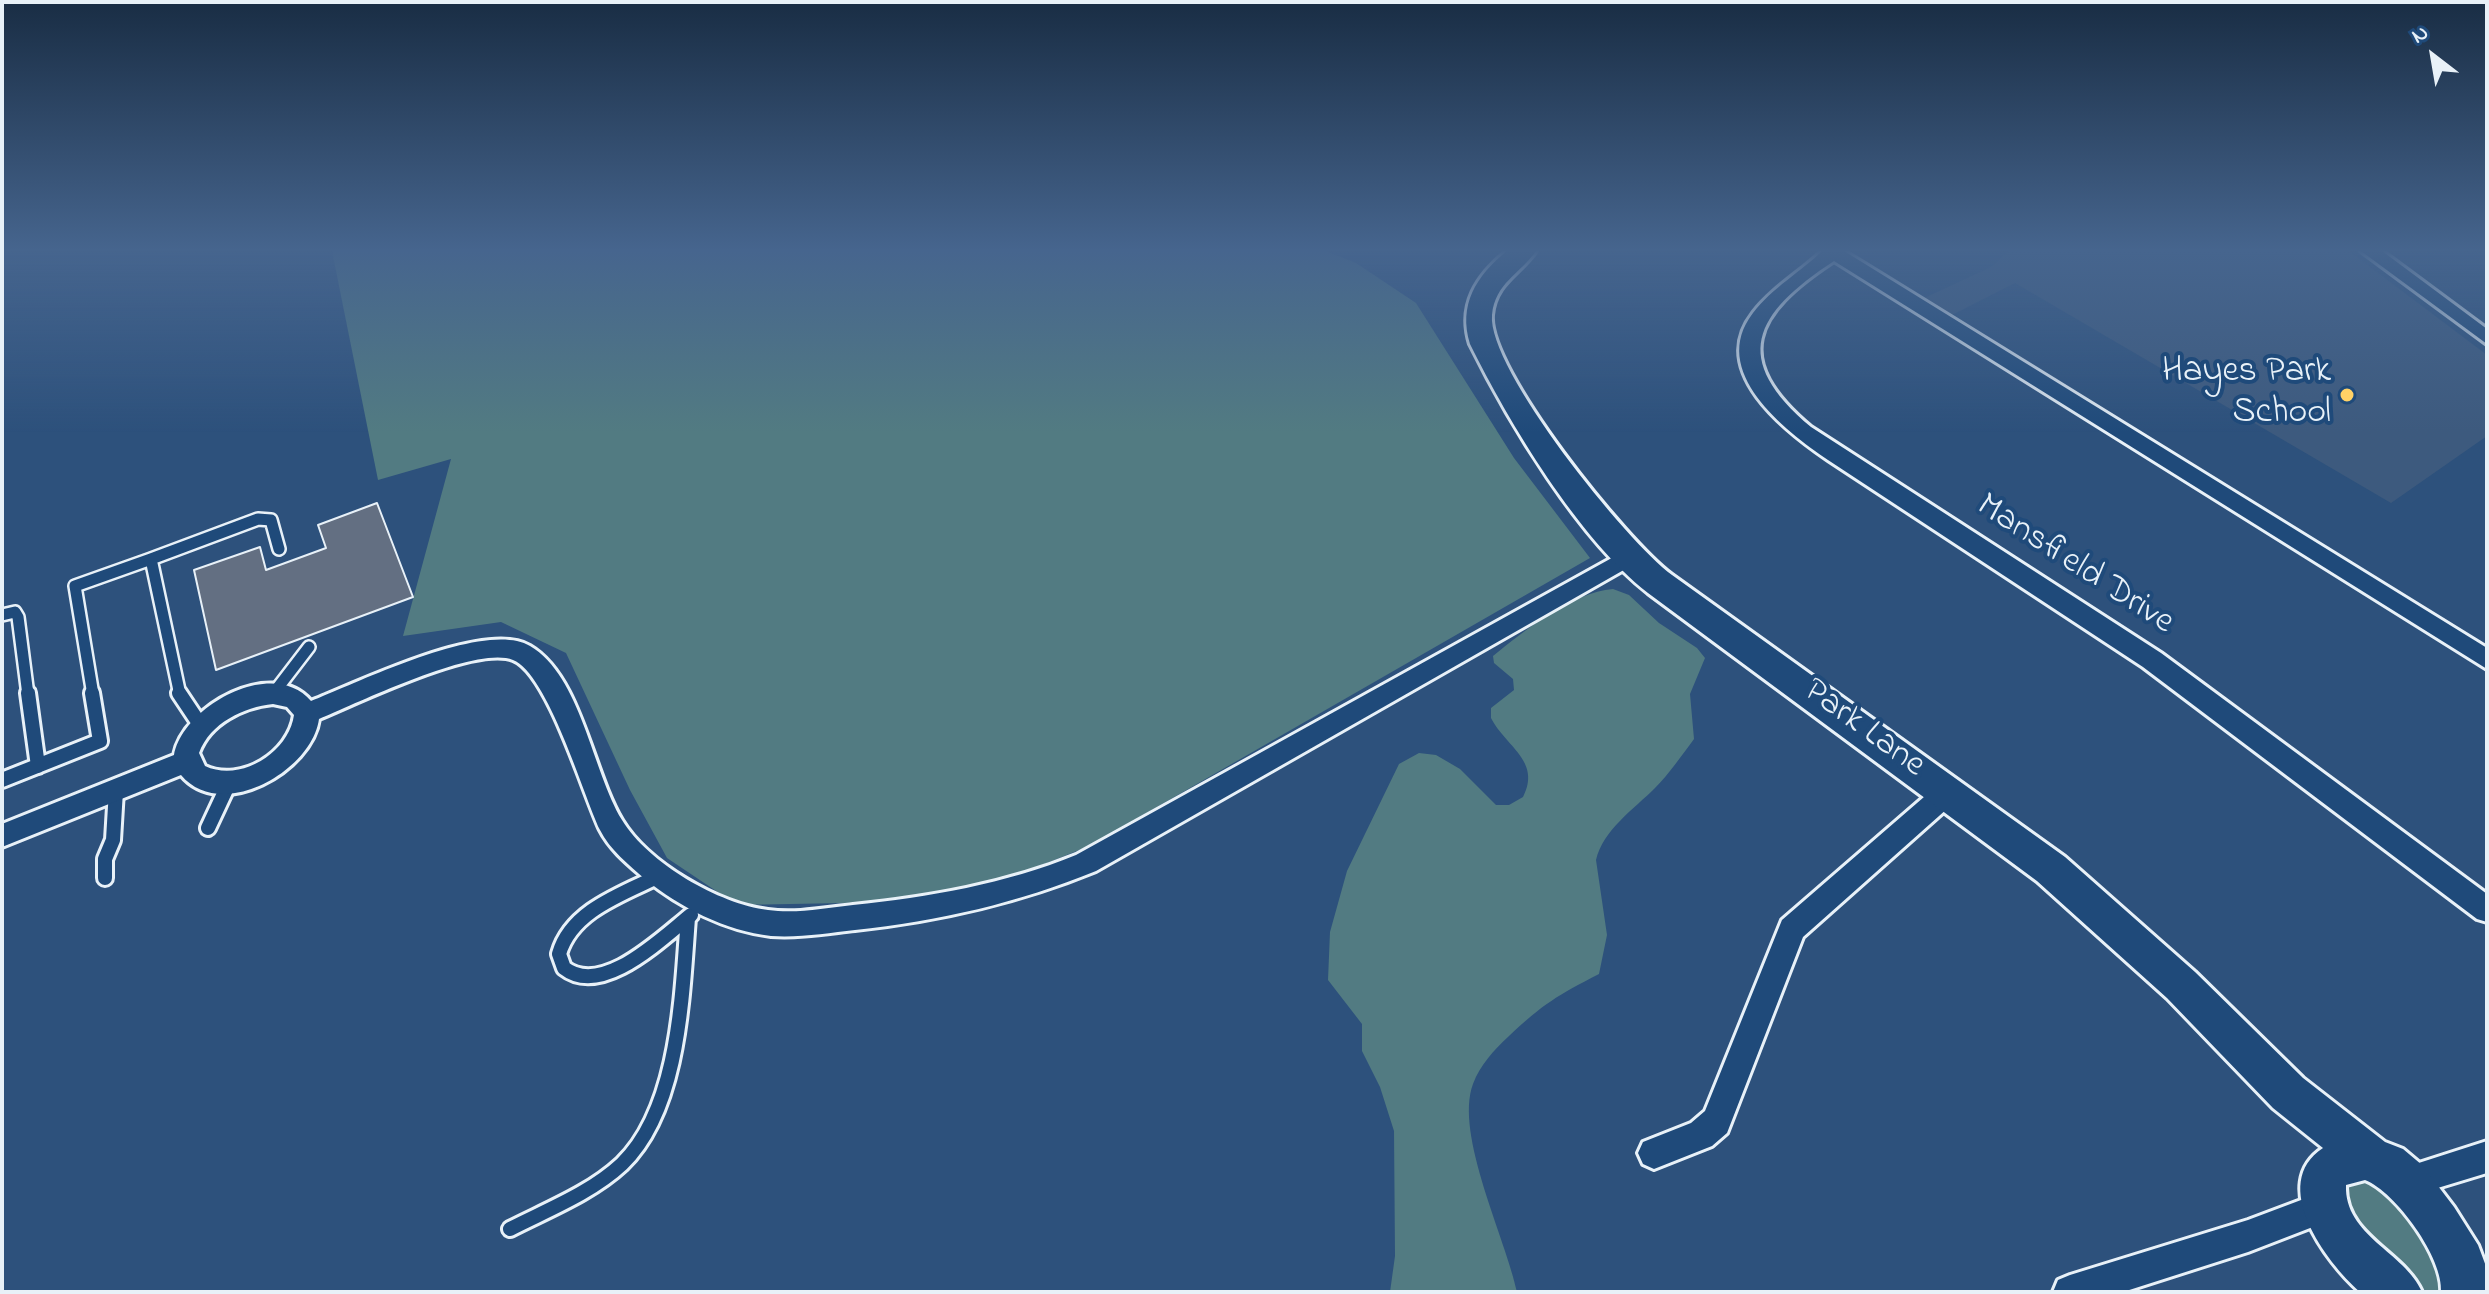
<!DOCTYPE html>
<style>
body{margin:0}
#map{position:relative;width:2489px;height:1294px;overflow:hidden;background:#2d517c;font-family:"Indie Flower",sans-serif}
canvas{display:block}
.frame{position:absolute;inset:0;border:4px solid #e8f1f8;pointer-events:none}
.north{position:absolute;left:2393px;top:16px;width:80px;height:80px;-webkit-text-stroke:6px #1f4a7a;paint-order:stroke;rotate:329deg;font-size:22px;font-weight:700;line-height:32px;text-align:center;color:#e8f1f8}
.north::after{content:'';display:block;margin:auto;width:28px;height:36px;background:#e8f1f8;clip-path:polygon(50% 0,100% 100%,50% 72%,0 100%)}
</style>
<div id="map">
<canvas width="2489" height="1294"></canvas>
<div class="frame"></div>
<div class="north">N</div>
</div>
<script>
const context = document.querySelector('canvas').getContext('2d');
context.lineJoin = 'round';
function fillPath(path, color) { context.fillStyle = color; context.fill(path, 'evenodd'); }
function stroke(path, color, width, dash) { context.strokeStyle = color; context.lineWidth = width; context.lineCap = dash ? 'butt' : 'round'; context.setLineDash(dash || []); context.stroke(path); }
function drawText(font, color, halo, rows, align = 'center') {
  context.font = font + ' "Indie Flower",sans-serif'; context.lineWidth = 8; context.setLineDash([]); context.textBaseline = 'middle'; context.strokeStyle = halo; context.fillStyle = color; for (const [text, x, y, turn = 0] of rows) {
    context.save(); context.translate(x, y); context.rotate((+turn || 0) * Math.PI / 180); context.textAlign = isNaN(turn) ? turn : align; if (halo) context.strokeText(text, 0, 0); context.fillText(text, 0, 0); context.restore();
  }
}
const built = new Path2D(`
 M2009,251h340l138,104v81l-96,67 -376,-220 -65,33 -28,-17 69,-32z`);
const green = new Path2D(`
 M332,251h994l30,12 60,40 98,155 76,100 -501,288 -94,38 -98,18 -160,3 -70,-47 -37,-68 -64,-137 -65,-31 -98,14 48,-177 -73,21z
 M1613,589l16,6 30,28 38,25 8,10 -15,36 4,45c-12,16 -25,35 -39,49 -21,21 -52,42 -59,72l11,75 -8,39c-41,21 -56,30 -90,62 -15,14 -29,29 -36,48 -19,50 33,155 44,208h-127l5,-36 -1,-125 -14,-44 -18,-36v-27l-34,-44 2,-48 17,-61 52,-107 20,-11 17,2 24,14 36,36h13l14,-8c19,-36 -18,-51 -32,-79v-10l23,-18 -1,-11 -19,-16 -1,-7c31,-25 79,-64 120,-67z
 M2364,1173l70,64 11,55 -18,-1 -27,-15 -54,-55 -6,-42z`);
const building = new Path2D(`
 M377,503l36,94 -197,73 -22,-100 66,-23 6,23 60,-22 -8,-23z`);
const laneFar1 = new Path2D(`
 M151,559l107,-40 13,1 8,29
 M2,615l13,-3 3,5 10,78
 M273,694l36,-47
 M93,695l-18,-109 76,-27 29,136`);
const lane = new Path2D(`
 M28,693l10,73
 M179,693l22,33
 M2,780l98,-39 -8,-48
 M208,828l22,-47
 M659,876c-37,18 -88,35 -100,78l5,14c38,30 98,-30 127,-53
 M105,878v-19l8,-19 3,-50
 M510,1229c37,-19 81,-36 112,-65 58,-56 60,-171 66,-246`);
const street = new Path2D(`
 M1822,251h22l643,397v21l-653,-408c-81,53 -104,98 -23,166l350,226 326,241v28l-10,-3 -334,-252 -315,-207c-44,-30 -120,-89 -75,-147 19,-25 49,-42 69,-62z
 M2361,251h21l105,78v15z
 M1628,549l11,8 -3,6 -540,308c-78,32 -157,50 -241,59 -27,3 -56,8 -84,6 -45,-5 -92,-29 -126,-57 -16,-14 -35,-29 -45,-49 -17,-36 -52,-156 -87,-170 -37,-15 -155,43 -194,59 -7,52 -98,104 -138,56l-179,72v-23l172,-69c9,-49 99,-99 137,-54 46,-18 175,-82 219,-55 51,30 62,124 92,174 26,43 97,84 146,90 28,4 57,-2 85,-5 76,-8 152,-21 223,-50zM273,704l14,3 7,8c-5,37 -53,68 -89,51l-6,-13c11,-30 45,-46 74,-49z
 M1948,781l9,3 4,8 -4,8 -154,137 -76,196 -15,13 -58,23 -11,-5 -5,-11 5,-11 48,-19 14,-12 77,-191 157,-136z
 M2487,1141v32l-79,24 -11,-5 -5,-11 5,-11z
 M2325,1191l11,5 5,11 -5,11 -88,34 -125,40h-70l5,-12 12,-5 178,-55z`);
const secondary = new Path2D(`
 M1507,251h29c-16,23 -41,32 -44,64 -5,54 135,227 180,260l393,282 130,115 108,106 82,64 18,7 19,16 32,42 24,38 9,24v23h-46c3,-33 -45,-100 -76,-112l-19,5c-2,51 59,67 76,107h-62c-34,-30 -92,-108 -37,-144l-50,-40 -106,-110 -130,-117 -389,-288c-69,-54 -139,-170 -178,-249 -12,-39 6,-68 37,-93z`);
const markers = [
 [2347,395,8,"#ffd166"]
];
const poiNames = [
 ["Hayes Park",2331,374],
 ["School",2331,415]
];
const streetNames = [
 ["Mansfield Drive",2074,566,33],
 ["Park Lane",1863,730,36]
];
fillPath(built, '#3d5a7e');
fillPath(green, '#527b82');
fillPath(building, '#636f82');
stroke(building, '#e8f1f8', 2);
stroke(laneFar1, '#e8f1f8', 16);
stroke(lane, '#e8f1f8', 20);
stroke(street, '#e8f1f8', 6);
stroke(secondary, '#e8f1f8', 6);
stroke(laneFar1, '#1f4a7a', 11);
stroke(lane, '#1f4a7a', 14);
fillPath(street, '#1f4a7a');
fillPath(secondary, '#1f4a7a');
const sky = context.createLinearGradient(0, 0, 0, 432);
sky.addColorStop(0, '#192d44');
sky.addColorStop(0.58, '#46658e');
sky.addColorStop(1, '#46658e00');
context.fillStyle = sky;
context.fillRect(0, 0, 2489, 432);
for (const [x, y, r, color] of markers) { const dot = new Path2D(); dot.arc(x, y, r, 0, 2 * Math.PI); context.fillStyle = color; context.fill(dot); stroke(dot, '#1f4a7a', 3); }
drawText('36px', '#e8f1f8', '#1f4a7a', poiNames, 'right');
drawText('36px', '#e8f1f8', '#1f4a7a', streetNames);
</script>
